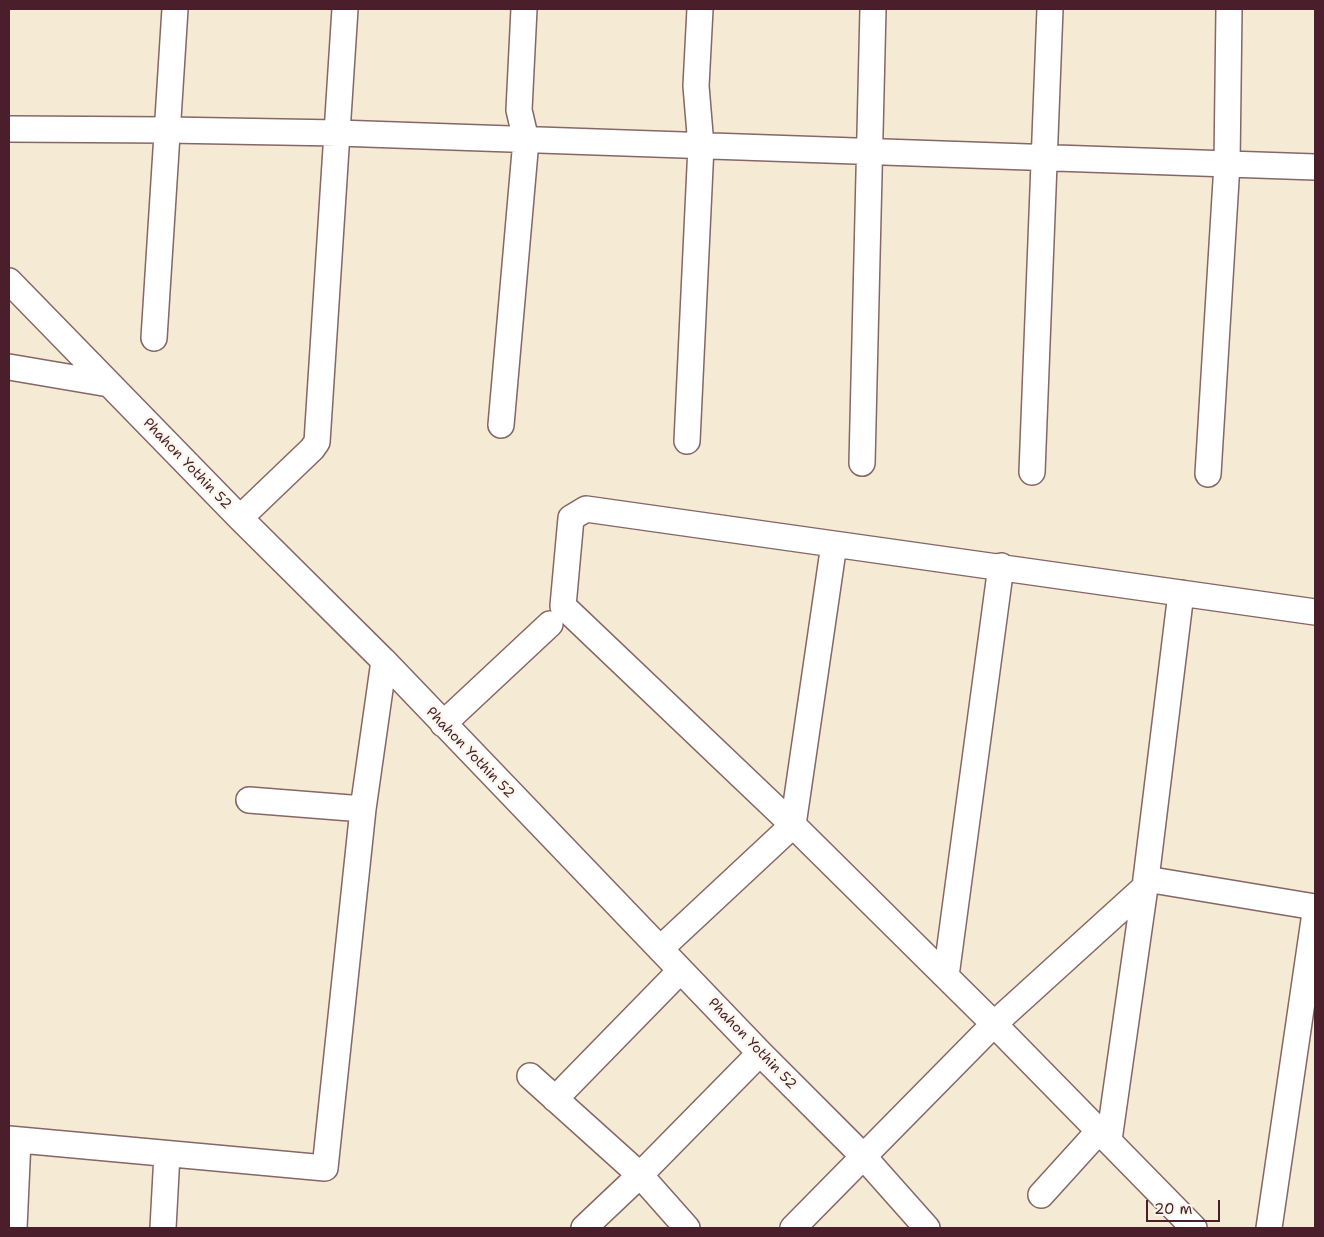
<!DOCTYPE html>
<style>
body{margin:0}
#map{position:relative;width:1324px;height:1237px;overflow:hidden;background:#f5ead3;font-family:"Shantell Sans",sans-serif}
canvas{display:block}
.frame{position:absolute;inset:0;border:10px solid #4a1f2b;pointer-events:none}
.scale{position:absolute;left:1146px;top:1200px;width:74px;height:22px;box-sizing:border-box;border:2px solid #4a1f2b;border-top:0;padding-left:6px;font-size:15px;line-height:18px;white-space:nowrap;color:#4a1f2b;-webkit-text-stroke:4px #fbf7ec;paint-order:stroke}
</style>
<div id="map">
<canvas width="1324" height="1237"></canvas>
<div class="frame"></div>
<div class="scale">20 m</div>
</div>
<script>
const context = document.querySelector('canvas').getContext('2d');
context.lineJoin = 'round';
function stroke(path, color, width, dash) { context.strokeStyle = color; context.lineWidth = width; context.lineCap = dash ? 'butt' : 'round'; context.setLineDash(dash || []); context.stroke(path); }
function drawText(font, color, halo, rows, align = 'center') {
  context.font = font + ' "Shantell Sans",sans-serif'; context.lineWidth = 5; context.setLineDash([]); context.textBaseline = 'middle'; context.strokeStyle = halo; context.fillStyle = color; for (const [text, x, y, turn = 0] of rows) {
    context.save(); context.translate(x, y); context.rotate((+turn || 0) * Math.PI / 180); context.textAlign = isNaN(turn) ? turn : align; if (halo) context.strokeText(text, 0, 0); context.fillText(text, 0, 0); context.restore();
  }
}
const minor = new Path2D(`
 M9,129l159,1 170,3 977,34
 M9,281l231,237 144,143 376,392 103,103 64,72
 M154,338l21,-329
 M9,367l100,17
 M501,425l25,-285 -7,-30 5,-101
 M687,441l14,-295 -5,-60 4,-77
 M862,463l11,-454
 M1032,472l18,-463
 M1208,474l19,-310 2,-155
 M240,518l72,-69 5,-7 28,-433
 M443,724l107,-100
 M249,800l114,9
 M1146,879l169,28
 M660,949l133,-124 41,-281
 M946,976l55,-410
 M530,1076l110,99 47,53
 M555,1099l125,-128
 M9,1139l316,29 38,-359 21,-148
 M1109,1140l36,-253
 M1041,1195l58,-64
 M14,1228l4,-88
 M163,1228l4,-74
 M584,1228l56,-53 120,-122
 M793,1228l201,-204 151,-137 36,-294
 M1194,1228l-200,-204 -201,-199 -230,-219 8,-88 15,-9 729,103
 M1269,1228l46,-315`);
const streetNames = [
 ["Phahon Yothin 52",187,464,46],
 ["Phahon Yothin 52",470,753,46],
 ["Phahon Yothin 52",752,1044,46]
];
stroke(minor, '#866666', 28);
stroke(minor, '#fff', 25);
drawText('14px', '#4a1f2b', '#fbf7ec', streetNames);
</script>
